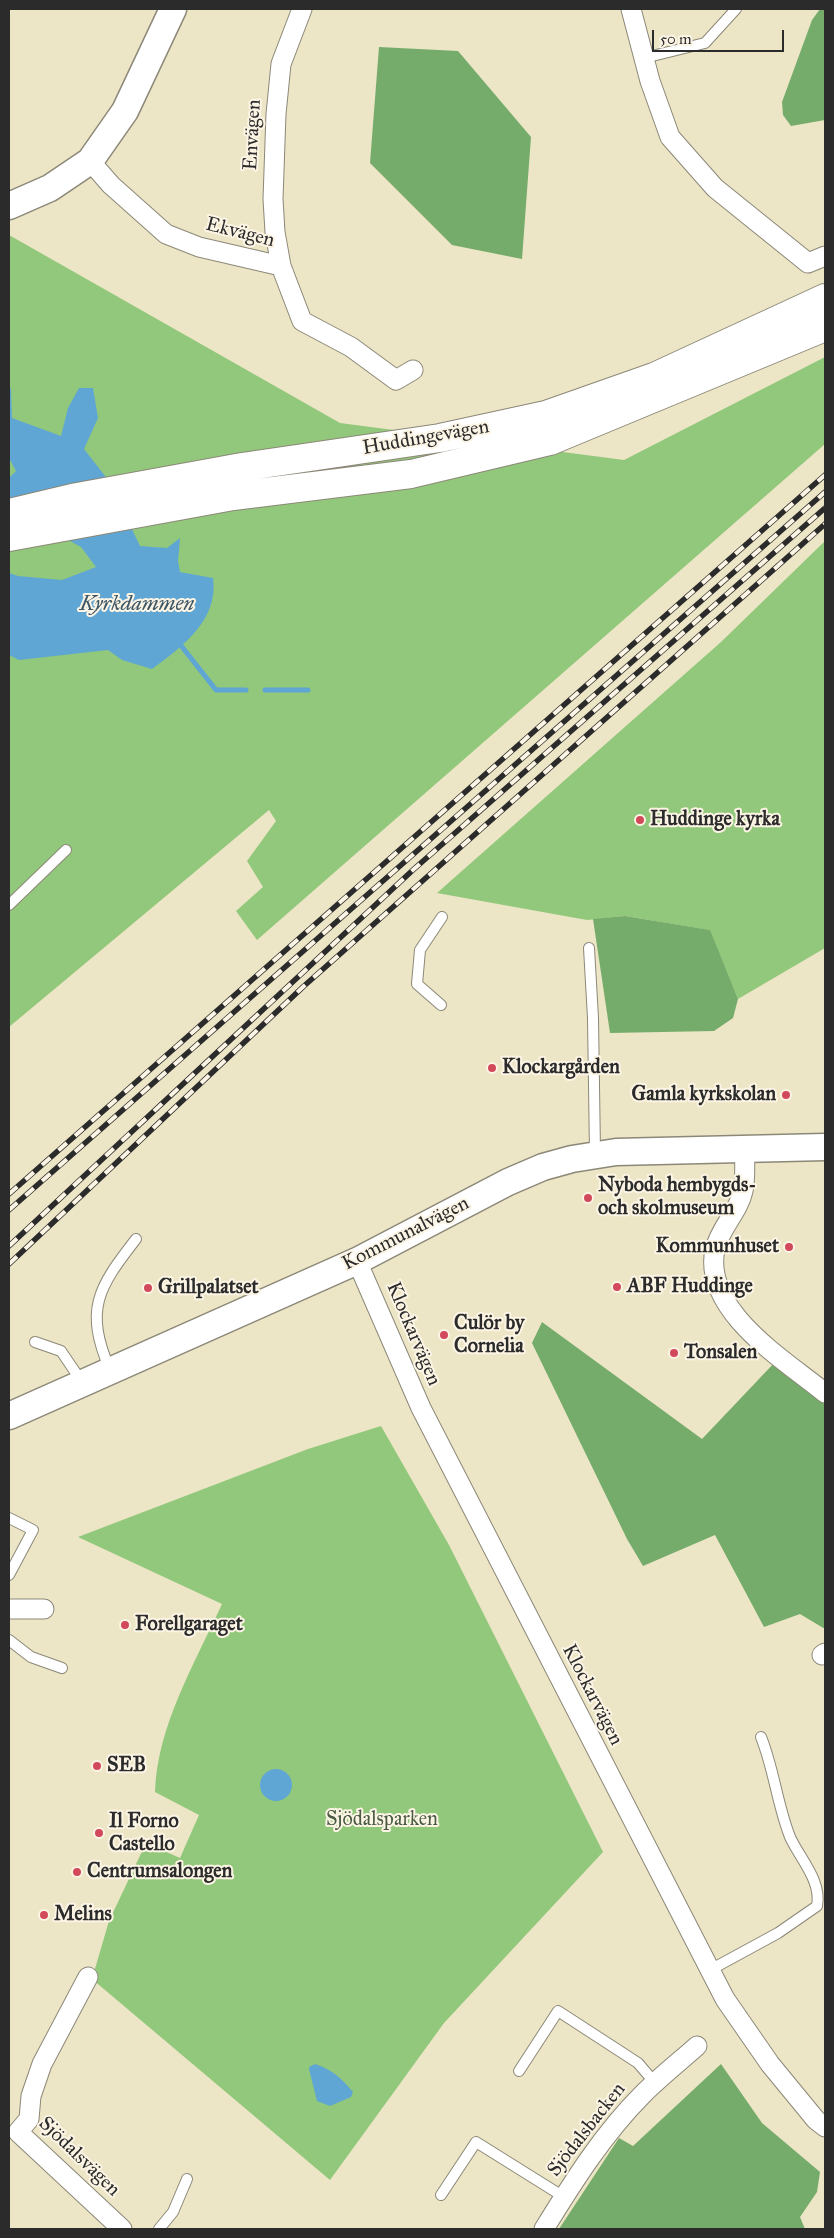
<!DOCTYPE html>
<meta charset="utf-8">
<style>
body{margin:0}
#map{position:relative;width:834px;height:2238px;overflow:hidden;background:#ece5c6;font-family:"IM FELL Great Primer",serif}
canvas{display:block}
.frame{position:absolute;inset:0;border:10px solid #2b2b2b;pointer-events:none}
.scale{position:absolute;left:652px;top:30px;width:132px;height:22px;box-sizing:border-box;border:2px solid #2b2b2b;border-top:0;padding-left:6px;font-size:15px;line-height:18px;white-space:nowrap;color:#2b2b2b;-webkit-text-stroke:4px #fcf5e5;paint-order:stroke}
</style>
<div id="map">
<canvas width="834" height="2238"></canvas>
<div class="frame"></div>
<div class="scale">50 m</div>
</div>
<script>
const context = document.querySelector('canvas').getContext('2d');
context.lineJoin = 'round';
function fillPath(path, color) { context.fillStyle = color; context.fill(path, 'evenodd'); }
function stroke(path, color, width, dash) { context.strokeStyle = color; context.lineWidth = width; context.lineCap = dash ? 'butt' : 'round'; context.setLineDash(dash || []); context.stroke(path); }
function drawText(font, color, halo, rows, align = 'center') {
  context.font = font + ' "IM FELL Great Primer",serif'; context.lineWidth = 4; context.setLineDash([]); context.textBaseline = 'middle'; context.strokeStyle = halo; context.fillStyle = color; for (const [text, x, y, turn = 0] of rows) {
    context.save(); context.translate(x, y); context.rotate((+turn || 0) * Math.PI / 180); context.textAlign = isNaN(turn) ? turn : align; if (halo) context.strokeText(text, 0, 0); context.fillText(text, 0, 0); context.restore();
  }
}
const green = new Path2D(`
 M9,235l331,188 284,37 201,-103v87l-568,496 -21,-29 27,-24 -16,-26 29,-40 -7,-11 -260,217z
 M825,541v407l-87,51 -29,-69 -84,-14 -38,4 -150,-27 284,-251z
 M381,1426l68,119 154,307 -159,171 -114,157 -238,-201 17,-58 37,-78 34,15 19,-43 -44,-23c2,-66 40,-129 67,-188l-144,-67 230,-88z`);
const forest = new Path2D(`
 M820,9h5v111l-34,6 -8,-11 -1,-13 30,-82z
 M379,47l79,4 73,86 -9,122 -70,-14 -82,-82z
 M625,916l85,14 28,69 -5,19 -19,13 -104,2 -17,-114z
 M542,1322l160,117 75,-79 48,44v225l-25,-15 -36,13 -49,-92 -72,31 -16,-27 -95,-196z
 M721,2064l41,59 58,49 -3,20 -17,25 5,12h-246l60,-91 14,8z`);
const water = new Path2D(`
 M9,387l2,2 1,29 49,18 7,-28 11,-20h14l5,30 -14,31 25,32 31,65 27,2 13,-10 -2,23 2,11 33,6c6,42 -31,69 -61,91l-30,-9 -14,-10 -89,10 -10,-5v-82l9,3 44,4 34,-13 -15,-20 -58,-32 -14,-13v-24l7,-7 -7,-13z
 M260 1785a16 16 0 1 1 32 0a16 16 0 1 1-32 0Z
 M315,2064c18,6 26,14 38,28l-2,5 -21,9 -13,-5 -8,-32v-2z`);
const stream = new Path2D(`
 M179,643l37,47h30
 M265,690h43`);
const lane = new Path2D(`
 M644,58l61,-15 31,-34
 M9,905l57,-55
 M589,948l4,70 2,135
 M441,1005l-24,-21 3,-34 22,-33
 M35,1342l26,9 21,31
 M110,1370c-26,-61 -12,-82 26,-131
 M9,1518l24,12 -24,45
 M9,1640l22,17 31,11
 M710,1970l68,-37 39,-27c5,-25 -17,-47 -27,-69 -13,-33 -16,-68 -29,-100
 M519,2071l39,-60 80,52 17,20
 M441,2195l35,-53 88,55
 M159,2229l14,-17 14,-33`);
const street = new Path2D(`
 M631,9l19,72 20,56 45,51 93,75 17,-7
 M90,161l21,24 55,49 33,13 82,19 21,55 49,26 45,33 17,-10
 M281,266l-6,-34 -2,-33 3,-85 5,-50 21,-55
 M745,1149c-1,13 1,29 -2,42 -4,20 -23,37 -28,58 -13,62 70,111 110,144
 M357,1261l64,147 304,591 45,65 46,56 9,7
 M9,1609h35
 M822,1655l3,-2
 M88,1977l-46,87 -11,32 -2,23 -11,13 104,97
 M544,2229c29,-47 59,-95 99,-135 17,-17 36,-32 54,-48`);
const secondary = new Path2D(`
 M9,206l41,-18 40,-27 35,-50 48,-102
 M9,1416l348,-155 151,-79 35,-15 29,-8 44,-7 209,-5`);
const primary = new Path2D(`
 M9,513l63,-15 170,-31 198,-29 106,-23 108,-38 171,-79
 M9,537l224,-41 178,-22 139,-33 275,-114`);
const rail = new Path2D(`
 M9,1194l816,-719
 M9,1210l816,-718
 M9,1246l405,-377 411,-361
 M9,1264l295,-278 521,-462`);
const markers = [
 [640,820,5,"#d1495b"],
 [492,1068,5,"#d1495b"],
 [786,1095,5,"#d1495b"],
 [588,1198,5,"#d1495b"],
 [789,1247,5,"#d1495b"],
 [617,1287,5,"#d1495b"],
 [148,1288,5,"#d1495b"],
 [444,1335,5,"#d1495b"],
 [674,1353,5,"#d1495b"],
 [125,1625,5,"#d1495b"],
 [97,1766,5,"#d1495b"],
 [99,1833,5,"#d1495b"],
 [77,1872,5,"#d1495b"],
 [44,1915,5,"#d1495b"]
];
const streetNames = [
 ["Envägen",253,135,-87],
 ["Ekvägen",240,233,14],
 ["Huddingevägen",426,438,-10],
 ["Kommunalvägen",406,1234,-27],
 ["Klockarvägen",413,1334,67],
 ["Klockarvägen",592,1695,63],
 ["Sjödalsbacken",587,2130,-52],
 ["Sjödalsvägen",79,2157,44]
];
const poiNames = [
 ["Huddinge kyrka",650,820],
 ["Klockargården",502,1068],
 ["Gamla kyrkskolan",776,1095,"right"],
 ["Nyboda hembygds-",598,1186],
 ["och skolmuseum",598,1209],
 ["Kommunhuset",779,1247,"right"],
 ["ABF Huddinge",627,1287],
 ["Grillpalatset",158,1288],
 ["Culör by",454,1324],
 ["Cornelia",454,1347],
 ["Tonsalen",684,1353],
 ["Forellgaraget",135,1625],
 ["SEB",107,1766],
 ["Il Forno",109,1822],
 ["Castello",109,1845],
 ["Centrumsalongen",87,1872],
 ["Melins",54,1915]
];
const parkNames = [
 ["Sjödalsparken",382,1820]
];
const waterNames = [
 ["Kyrkdammen",137,605]
];
fillPath(green, '#92c87b');
fillPath(forest, '#75ac6b');
fillPath(water, '#5fa6d5');
stroke(stream, '#5fa6d5', 5);
stroke(lane, '#8c8878', 12);
stroke(street, '#8c8878', 21);
stroke(secondary, '#8c8878', 29);
stroke(primary, '#8c8878', 30);
stroke(lane, '#fff', 10);
stroke(street, '#fff', 19);
stroke(secondary, '#fff', 26);
stroke(primary, '#fff', 28);
stroke(rail, '#2b2b2b', 5.5);
stroke(rail, '#fcf5e5', 4, [11]);
for (const [x, y, r, color] of markers) { const dot = new Path2D(); dot.arc(x, y, r, 0, 2 * Math.PI); context.fillStyle = color; context.fill(dot); stroke(dot, '#fcf5e5', 2); }
drawText('20px', '#2b2b2b', '#fcf5e5', streetNames);
drawText('bold 20px', '#2b2b2b', '#fcf5e5', poiNames, 'left');
drawText('20px', '#4a5a43', '#fcf5e5', parkNames);
drawText('italic 21px', '#3d5666', '#fcf5e5', waterNames);
</script>
